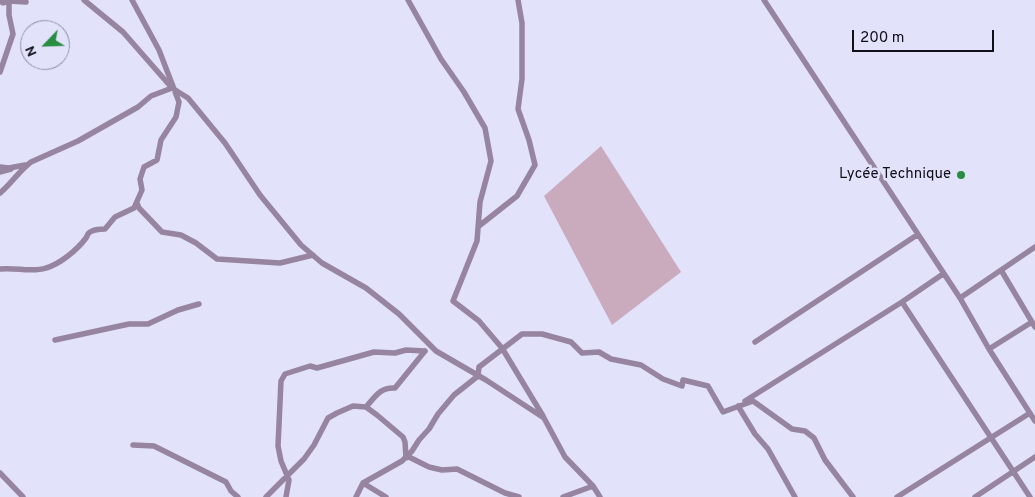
<!DOCTYPE html>
<meta charset="utf-8">
<style>
body{margin:0}
#map{position:relative;width:1035px;height:497px;overflow:hidden;background:#e2e2fb;font-family:Overpass,sans-serif}
canvas{display:block}
.north{position:absolute;left:20px;top:20px;width:50px;height:50px;box-sizing:border-box;background:#e2e2fb;border:1px solid #8e8ea0;border-radius:50%;rotate:246deg;font-size:14px;font-weight:700;line-height:20px;text-align:center;color:#101018}
.north::after{content:'';display:block;margin:auto;width:18px;height:22px;background:#298d42;clip-path:polygon(50% 0,100% 100%,50% 72%,0 100%)}
.scale{position:absolute;left:852px;top:30px;width:142px;height:22px;box-sizing:border-box;border:2px solid #101018;border-top:0;padding-left:6px;font-size:15px;line-height:18px;white-space:nowrap;color:#101018;-webkit-text-stroke:4px #e2e2fb;paint-order:stroke}
</style>
<div id="map">
<canvas width="1035" height="497"></canvas>
<div class="north">N</div>
<div class="scale">200 m</div>
</div>
<script>
const context = document.querySelector('canvas').getContext('2d');
context.lineJoin = 'round';
function fillPath(path, color) { context.fillStyle = color; context.fill(path, 'evenodd'); }
function stroke(path, color, width, dash) { context.strokeStyle = color; context.lineWidth = width; context.lineCap = dash ? 'butt' : 'round'; context.setLineDash(dash || []); context.stroke(path); }
function drawText(font, color, halo, rows, align = 'center') {
  context.font = font + ' Overpass,sans-serif'; context.lineWidth = 5; context.setLineDash([]); context.textBaseline = 'middle'; context.strokeStyle = halo; context.fillStyle = color; for (const [text, x, y, turn = 0] of rows) {
    context.save(); context.translate(x, y); context.rotate((+turn || 0) * Math.PI / 180); context.textAlign = isNaN(turn) ? turn : align; if (halo) context.strokeText(text, 0, 0); context.fillText(text, 0, 0); context.restore();
  }
}
const forest = new Path2D(`
 M601,146l80,126 -69,53 -68,-129z`);
const minor = new Path2D(`
 M84,0l39,32 49,56 16,10 37,45 35,52 41,50 21,18 44,25 33,26 37,37 50,29 58,38 21,39 28,29 7,11
 M408,0l33,59 23,33 21,36 6,33 -11,41 -3,39 -24,60 26,20 23,27 41,68
 M764,0l196,298 75,-51
 M0,1l3,2 6,-2 17,1
 M0,72l13,-38 -4,-19v-14
 M0,167l9,1 16,-3
 M0,172l11,-3
 M0,193c11,-9 19,-22 31,-31l47,-21 60,-34 13,-11 21,-8
 M137,203l2,5 23,24 19,3 15,8 21,16 63,4 33,-8
 M479,226l38,-30 18,-31 -6,-25 -11,-31 4,-30v-56l-4,-23
 M0,269c16,-2 31,4 46,-1 14,-4 31,-18 40,-30 3,-4 0,-3 4,-6 5,-3 9,-3 15,-3l10,-12 19,-9 8,-18 -2,-11 4,-12 13,-7 4,-20 15,-23 3,-15 -20,-52 -27,-50
 M1001,270l34,57
 M960,298l29,51 46,72
 M902,302l128,195
 M55,340l74,-16h19l30,-14 21,-6
 M755,342l162,-107
 M989,349l43,-27
 M745,401l157,-99 41,-28
 M738,406l17,28 13,15 27,48
 M366,407c9,-10 14,-20 29,-19l30,-37
 M133,445l21,1 72,36 5,9 7,6
 M407,456l22,11 13,3 15,-1 48,24 14,4
 M0,473l23,24
 M363,483l23,14
 M266,497l38,-38 10,-14 14,-27 9,-5 16,-7 13,1 11,8 26,22 2,5 1,16
 M286,497l3,-17 -8,-19 -3,-15 3,-65 4,-7 25,-8 7,2 57,-16 21,1 11,-3 19,1
 M356,497l7,-14 39,-22 10,-10 7,-11 10,-11 9,-15 16,-19 24,-19 1,-9 43,-33h20l29,8 11,11 17,-1 12,7 30,6 22,14 19,7 1,-6 25,6 15,26 30,-11 39,28 13,2 9,7 11,22 28,37
 M563,497l30,-11
 M897,497l133,-84
 M975,497l60,-40`);
const markers = [
 [961,175,5,"#298d42"]
];
const poiNames = [
 ["Lycée Technique",951,175]
];
fillPath(forest, '#caabbe');
stroke(minor, '#9784a1', 5.5);
for (const [x, y, r, color] of markers) { const dot = new Path2D(); dot.arc(x, y, r, 0, 2 * Math.PI); context.fillStyle = color; context.fill(dot); stroke(dot, '#e2e2fb', 2); }
drawText('15px', '#101018', '#e2e2fb', poiNames, 'right');
</script>
